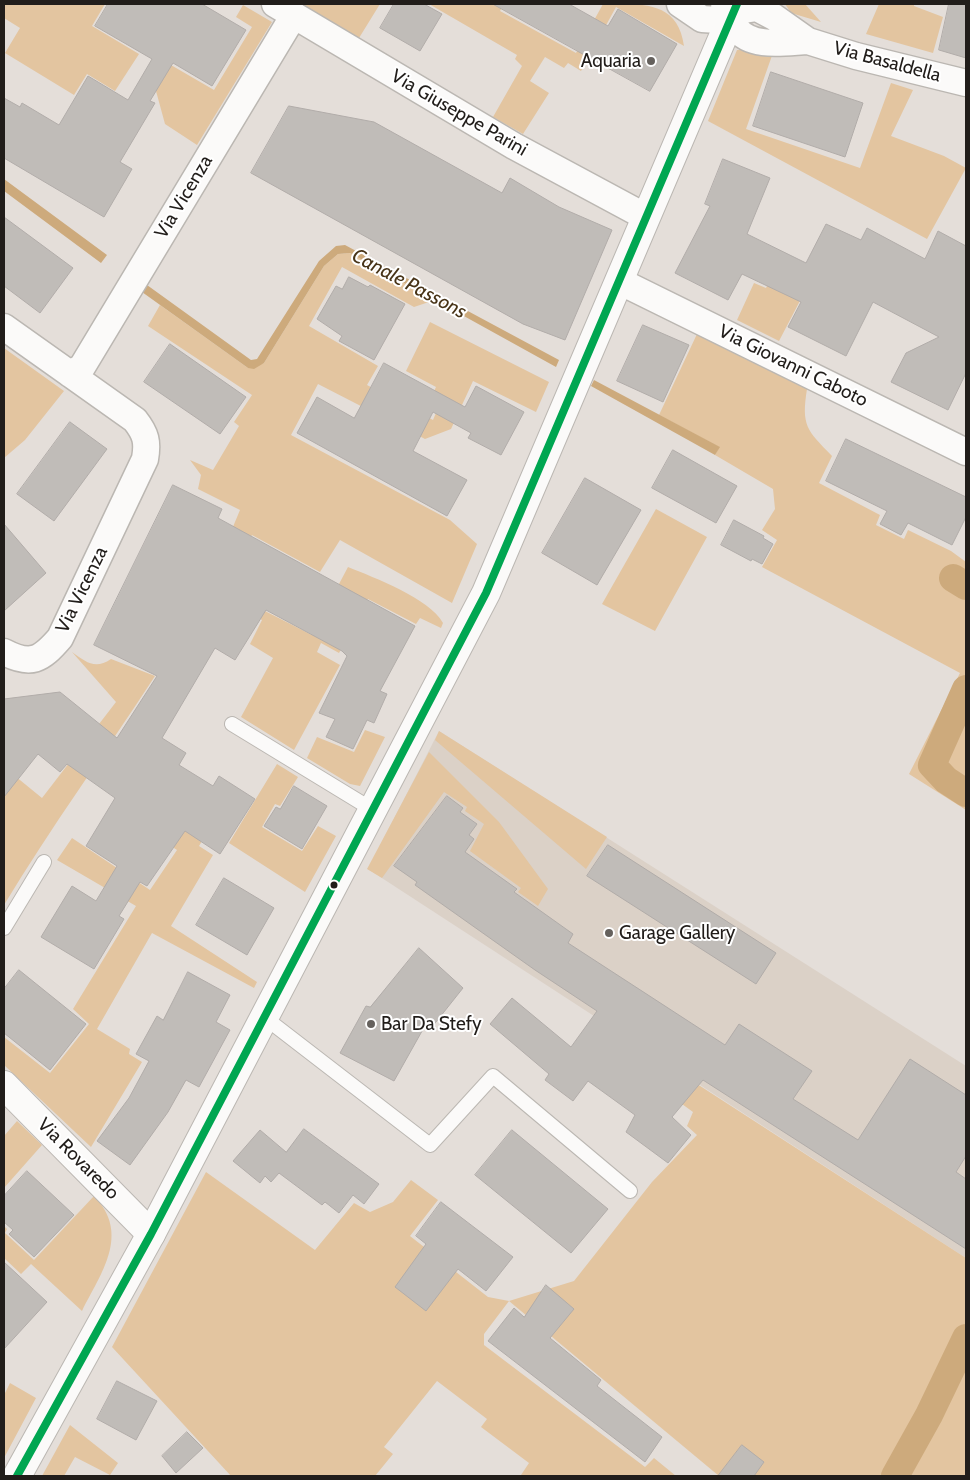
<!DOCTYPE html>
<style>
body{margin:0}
#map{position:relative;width:970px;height:1480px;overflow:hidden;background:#e4ded9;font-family:Cabin,sans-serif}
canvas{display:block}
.frame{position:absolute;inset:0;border:5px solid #211d1a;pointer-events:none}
</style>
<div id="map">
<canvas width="970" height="1480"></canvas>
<div class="frame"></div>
</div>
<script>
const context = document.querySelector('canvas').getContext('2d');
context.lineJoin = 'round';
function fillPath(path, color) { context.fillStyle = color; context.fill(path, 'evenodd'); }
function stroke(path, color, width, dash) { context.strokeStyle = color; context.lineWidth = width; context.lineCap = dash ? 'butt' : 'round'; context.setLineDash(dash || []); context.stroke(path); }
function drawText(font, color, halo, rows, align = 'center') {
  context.font = font + ' Cabin,sans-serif'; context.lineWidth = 4; context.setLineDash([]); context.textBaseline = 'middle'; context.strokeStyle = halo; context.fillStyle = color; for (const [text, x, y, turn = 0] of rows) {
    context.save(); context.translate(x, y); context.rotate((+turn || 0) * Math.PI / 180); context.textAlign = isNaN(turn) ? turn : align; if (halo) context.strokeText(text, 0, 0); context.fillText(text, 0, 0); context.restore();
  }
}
const built = new Path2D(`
 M439,731l527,335v192l-598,-389z`);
const green = new Path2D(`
 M4,4h101l-13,22 47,28 -24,37 -28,-17 -13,21 -69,-42 15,-25 -16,-10z
 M186,4h13l-35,57 50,29 38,-63 -16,-10 7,-12 29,17 -75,123 -32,-21 -9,-33 -15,-10z
 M300,4h80l-21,34z
 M429,4h75l-4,7 76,42 27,-49c38,0 75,-4 81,42l-68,-39 -35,64 -13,-8 -4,5 -19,-11 -15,24 19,12 -26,41 -30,-17 29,-51 -7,-7 2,-4z
 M785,4h20l16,18 -30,-9z
 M879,4h35v2l29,11 -10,36 -67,-19z
 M737,50h37l-28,79 114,39 31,-85 22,7 -22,46 53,20 22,12 -39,71 -219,-118z
 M350,253l85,47 -21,7 -72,-40 -33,59 69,40 -11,19 66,35 5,-12 -9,-6 7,-15 -30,-16 24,-49 119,60 -13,30 -63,-31 -22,48 -26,10 -107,-55 -27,51 159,85 27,24 -25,59 -112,-63 -20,32 -68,-37 -22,42 29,31 53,27 36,-68c27,11 81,31 95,56l-2,5 -21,-10 -4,6 -48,-25 -29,54 -18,-10 -4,9 23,13 -46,85 -53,-33 32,-59 -23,-14 12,-24 -55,-31 33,-79 -42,-21 3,-14 -11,-15 23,10 26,-44 -5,-4 18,-27 -104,-69 12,-21 88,63 16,-5 60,-97 14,-12z
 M783,253l33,17 -37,71 -42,-21 17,-37 12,5z
 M697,334l110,55c-6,37 0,41 25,67l-13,27 61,32 -4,10 28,14 4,-9 43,21 15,11v248l-57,-36 51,-101 -198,-106 15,-27 -15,-10 13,-21 -2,-20 -58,-34 4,-8 -60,-32z
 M4,348l60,43 -39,49 -21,18z
 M656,509l51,28 -52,94 -53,-27z
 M72,652c14,10 23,18 39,7l44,17c-50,77 -104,151 -151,229v-138l38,31 74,-96z
 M365,730l20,7 -25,49 -10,-2 -43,-26 10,-21 37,15z
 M439,731l168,106 -21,32 -151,-129z
 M429,752l70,70 49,67 -10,17 -20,-14 3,-4 -51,-37 14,-27 -19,-13 2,-4 -23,-15 -62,86 -15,-9z
 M277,764l21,13 -18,29 -5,-2 -13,23 40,24 16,-25 18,10 -31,56 -76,-49z
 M182,829l25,4 -8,13 14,9 -42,71 86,56 -3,6 -102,-55 -55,96 33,20 -1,5 13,8 -51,85 -87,-82v-28l46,36 39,-49 -16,-15 63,-103 -79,-46 15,-22 78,52 27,-40 -6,-4z
 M677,1071l289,187v218h-247l-210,-175 -25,33v11l161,122 9,-9 22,18h-153l-2,-1 8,-12 -48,-36 6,-8 -50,-38 -53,66 9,7 -18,22h-144l-119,-129 94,-175 109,78 39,-47 16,9 23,-10 18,-22 27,20 -28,36 78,61 21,4 65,-20 78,-99 45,-47 -10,-9 6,-14 -29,-21z
 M17,1121l25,24 -38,43v-52z
 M94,1196c37,38 7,77 -12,115l-51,-47 -10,10 -17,-16v-32l3,3 -2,4 29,27z
 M10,1383l26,15 -32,60v-63z
 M70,1425l48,38 -8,12 -35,-18 -11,19h-22z`);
const water = new Path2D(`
 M4,179l103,76 -6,8 -97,-72z
 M345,245l214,115 -3,7 -206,-114 -12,1 -14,12 -60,97 -10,6 -6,-1 -106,-76 5,-7 104,75 6,-1 62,-98 17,-15z
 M594,380l126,67 -5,8 -124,-69z`);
const canal = new Path2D(`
 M953,578l13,8
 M966,689l-34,76 14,15 20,13
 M895,1476l34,-61 37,-77`);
const building = new Path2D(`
 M108,4h94l44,26 -34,56 -39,-23 -23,38 5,2 -35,59 12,7 -28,48 -100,-59v-60l16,9 2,-4 37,22 29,-49 40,24 24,-41 -57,-33z
 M394,4h30l18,10 -22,37 -40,-23z
 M493,4h76l39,22 10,-17 59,35 -27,47z
 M949,4h17v54l-27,-8z
 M771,72l92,31 -18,54 -92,-31z
 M289,106l85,16 128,71 8,-15 49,29 53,23 -47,110 -42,-16 -272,-151z
 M723,159l47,19 -23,56 59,29 20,-39 35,16 6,-12 58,31 13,-28 28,15v127l-18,37 -57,-28 15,-29 33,-16 -66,-35 -27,54 -58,-29 13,-25 -59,-28 -14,26 -53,-27 35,-67 -5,-2z
 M4,217l69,51 -33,45 -36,-27z
 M349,277l19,10 2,-2 35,19 -31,56 -35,-19 3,-5 -25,-17 19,-33 6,3z
 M643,325l46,20 -26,57 -46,-21z
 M170,344l76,53 -26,37 -76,-52z
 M384,363l81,44 11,-21 48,26 -23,43 -33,-17 3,-5 -38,-21 -20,39 54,29 -20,36 -150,-83 20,-36 37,21z
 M70,422l37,27 -53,72 -37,-27z
 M846,439l120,58v20l-14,28 -44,-22 -7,12 -21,-11 7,-13 -61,-30z
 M673,450l64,36 -21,37 -64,-35z
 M585,478l56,32 -44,75 -55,-32z
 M173,485l49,24 -4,9 197,108 -35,65 7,3 -13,29 -7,-3 -14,29 -27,-12 9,-18 -16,-6 28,-57 -5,-5 -76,-41 -31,50 -20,-12 -53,90 24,15 -7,12 34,21 6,-10 36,23 -35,55 -35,-23 -38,55 -7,-4 -21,34 5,3 -30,50 -53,-32 31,-51 24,15 21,-35 -31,-20 29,-48 -48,-34 -7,8 -22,-18 -34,43v-98l56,-7 57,46 40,-62 -63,-31z
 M734,520l30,16 -1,2 10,6 -11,20 -10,-5 -1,2 -30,-16z
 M4,524l42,49 -42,38z
 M294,786l33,20 -25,43 -38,-23 12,-19 4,2z
 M447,796l16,12 -3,4 17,12 -8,11 5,4 -9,13 52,37 -3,3 59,42 -5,9 157,102 14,-21 73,47 -19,28 65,41 52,-81 56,36v61l-10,16 10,7v70l-263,-169 -31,37 19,18 -23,28 -42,-31 9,-17 -47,-34 -15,20 -28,-21 4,-6 -59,-50 22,-26 59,49 26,-36 -62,-41 -120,-85 2,-3 -23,-16z
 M608,845l168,108 -20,31 -169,-108z
 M224,878l50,30 -27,47 -51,-30z
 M419,948l44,40 -31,39 -6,-3 -32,57 -54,-28 26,-47 4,1z
 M19,970l67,54 -36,46 -46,-37v-44z
 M188,972l42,23 -14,27 14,8 -31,57 -13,-7 -18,32 -38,53 -33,-24 32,-43 20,-37 -13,-7 21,-38 6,4z
 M304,1129l75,55 -15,20 -11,-9 -14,18 -14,-11 -3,3 -43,-32 -8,9 -6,-6 -5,7 -27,-22 27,-31 26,22z
 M512,1130l96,79 -37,44 -96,-78z
 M27,1171l47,44 -40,42 -25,-23 4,-4 -9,-8v-26z
 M441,1202l72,55 -27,34 -28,-22 -32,42 -31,-24 31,-43 -10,-8z
 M4,1262l43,40 -43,47z
 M546,1285l28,24 -24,29 51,42 -4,6 65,51 -17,25 -157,-121 26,-33 10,9z
 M117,1381l40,20 -21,39 -39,-21z
 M187,1432l16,16 -27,25 -14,-17z
 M742,1445l22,17 -10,14h-36z`);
const service = new Path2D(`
 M232,724l141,86
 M4,928l40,-66
 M264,1017l166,128 63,-69 137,115`);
const minor = new Path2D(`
 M275,4l239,142 132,71
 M680,4l22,15 16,1 26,-10 13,-2 17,9 34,24 48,15 110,27
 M724,4c6,7 7,17 12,24 15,21 50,14 72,13
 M619,281l347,171
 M4,327l131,93c11,14 13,22 10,39l-85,179c-19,22 -29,28 -56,14
 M70,374l12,-7 212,-352`);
const tertiary = new Path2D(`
 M4,1085l147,149`);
const secondary = new Path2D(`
 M17,1476l134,-242 335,-641 251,-589`);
const bus1 = new Path2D(`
 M17,1476l134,-242 335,-641 251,-589`);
const markers = [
 [651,61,5,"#65615d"],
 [334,885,4.5,"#211d1a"],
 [609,933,5,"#65615d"],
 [371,1024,5,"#65615d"]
];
const poiNames = [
 ["Aquaria",641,61,"right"],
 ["Garage Gallery",619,933],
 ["Bar Da Stefy",381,1024]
];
const streetNames = [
 ["Via Basaldella",887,62,15],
 ["Via Giuseppe Parini",459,113,30],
 ["Via Vicenza",184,197,-59],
 ["Via Giovanni Caboto",793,366,26],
 ["Via Vicenza",82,590,-64],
 ["Via Rovaredo",78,1159,45]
];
const waterNames = [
 ["Canale Passons",409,284,28]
];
fillPath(built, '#dbd1c7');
fillPath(green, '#e3c5a0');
fillPath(water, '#cdaa7c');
stroke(canal, '#cdaa7c', 28);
fillPath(building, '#c0bcb8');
stroke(building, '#b1aca9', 1);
stroke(service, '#bbb7b2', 16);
stroke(minor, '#bbb7b2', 29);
stroke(tertiary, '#bbb7b2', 30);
stroke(secondary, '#bbb7b2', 30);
stroke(service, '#fbfaf9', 14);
stroke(minor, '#fbfaf9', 26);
stroke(tertiary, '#fbfaf9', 28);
stroke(secondary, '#fbfaf9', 28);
stroke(bus1, '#00a651', 8);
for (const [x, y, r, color] of markers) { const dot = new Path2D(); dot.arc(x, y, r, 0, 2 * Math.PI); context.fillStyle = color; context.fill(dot); stroke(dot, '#fff', 2); }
drawText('19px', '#211d1a', '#fff', poiNames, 'left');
drawText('19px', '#211d1a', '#fff', streetNames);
drawText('italic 20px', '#483418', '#fff', waterNames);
</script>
